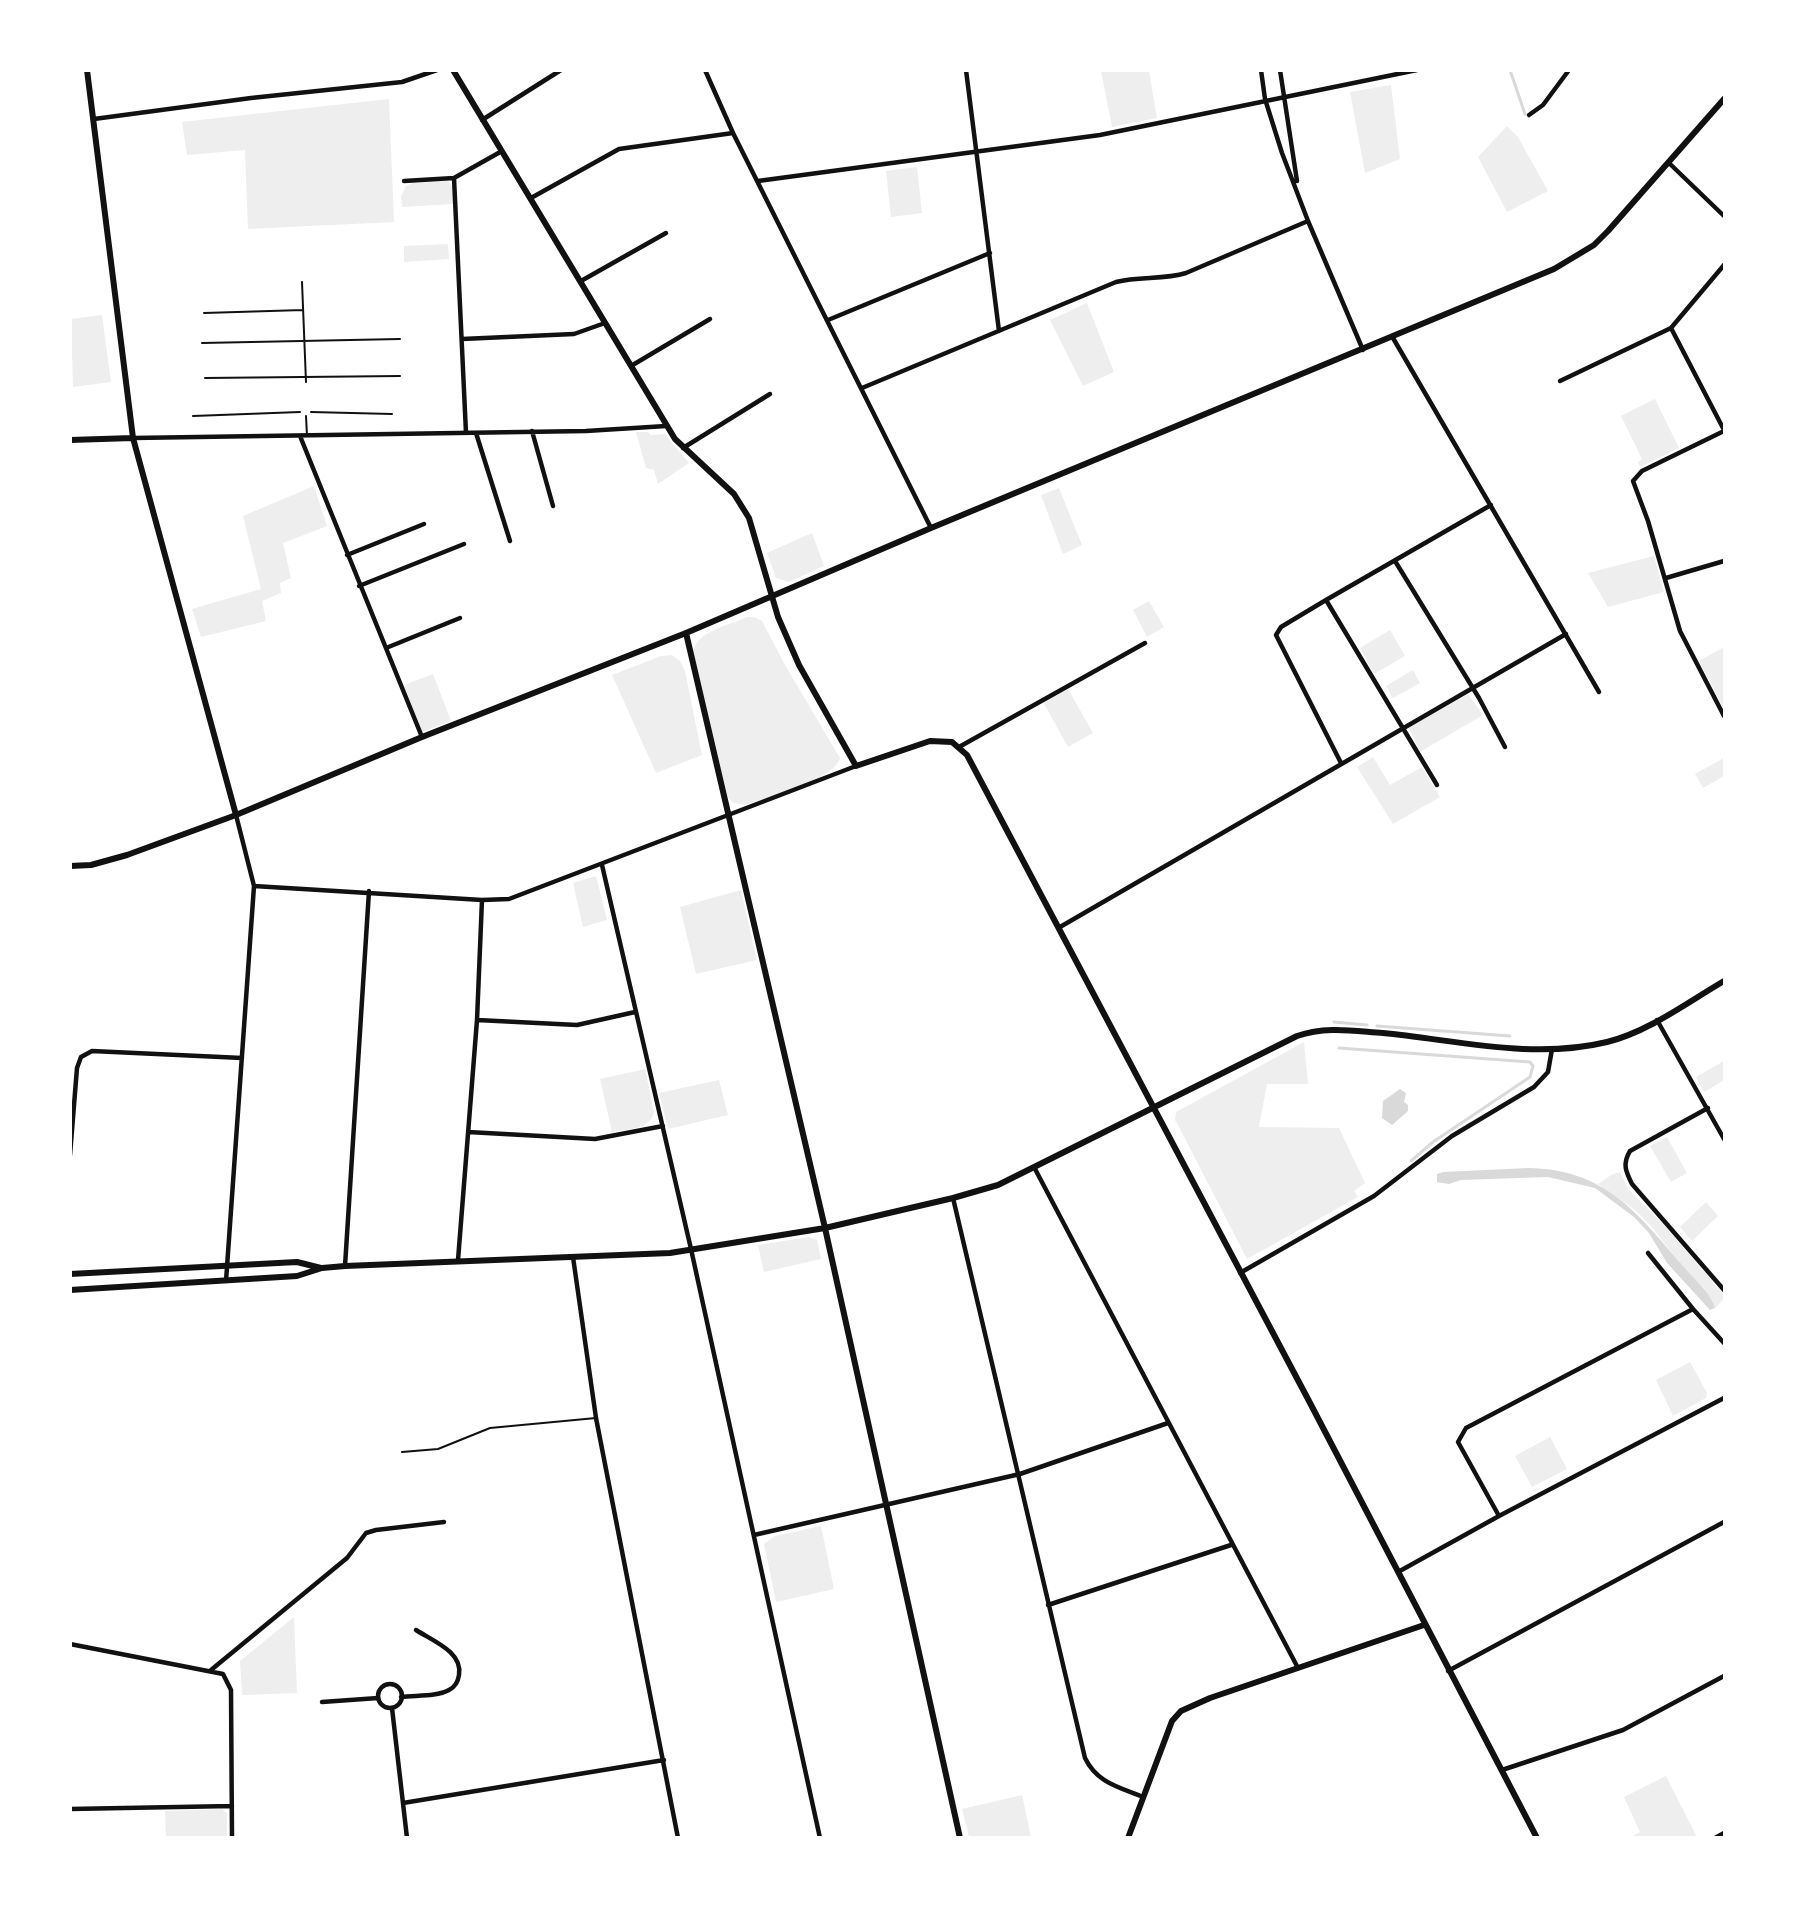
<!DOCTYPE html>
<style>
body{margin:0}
#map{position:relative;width:1795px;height:1908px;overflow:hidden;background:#fff;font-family:Commissioner,sans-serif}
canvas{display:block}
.frame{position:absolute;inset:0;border:72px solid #fff;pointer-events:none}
</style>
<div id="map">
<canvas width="1795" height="1908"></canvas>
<div class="frame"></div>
</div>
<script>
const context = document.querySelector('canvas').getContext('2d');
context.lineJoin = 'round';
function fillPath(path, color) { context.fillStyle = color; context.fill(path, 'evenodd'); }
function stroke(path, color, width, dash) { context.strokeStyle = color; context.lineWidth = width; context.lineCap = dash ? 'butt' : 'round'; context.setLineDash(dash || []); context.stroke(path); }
const green = new Path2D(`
 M1101,71h48l8,47 -45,9z
 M1391,85l9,74 -35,14 -15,-81z
 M389,99l5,123 -146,7 -3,-79 -58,5 -5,-33z
 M1507,126l11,11 30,54 -41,21 -29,-55z
 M917,167l5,46 -31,4 -5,-46z
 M448,181l5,7v16l-51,3 -1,-11 5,-10 7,-3z
 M448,244l1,15 -45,3v-16z
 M1087,303l27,69 -31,14 -33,-66z
 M102,315l9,67 -38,5 -2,-68z
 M1655,399l24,49 -39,19 -2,-5 4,-3 -21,-43z
 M636,432h12l3,3 14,-1 24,29 -31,21 -4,-14 -8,-2z
 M314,486l13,40 -44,17 8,35 -11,5 1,10 -19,8 4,20 -65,16 -9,-28 69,-20 -18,-73z
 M1059,488l23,57 -19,9 -22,-59z
 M812,533l12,33 -35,16 -13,-4 -9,-25z
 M1654,556l10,36 -56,15 -20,-34z
 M1149,601l15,26 -17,10 -14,-27z
 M747,617h7l8,4 23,44 55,93c-6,22 -72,39 -95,47l-11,-2 -6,-5 -35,-146c4,-21 36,-27 54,-35z
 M1390,630l15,26 -31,18 -14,-26z
 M1724,647v62l-25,-48z
 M672,655l8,6 5,10 17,84 -46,18 -44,-98 49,-19z
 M1413,670l7,13 -27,15 -7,-12z
 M433,674l18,47 -29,11 -18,-47z
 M1068,689l25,44 -25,14 -25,-45z
 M1468,694l15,21 -63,37 -11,-24z
 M1373,757l17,28 32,-18 18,30 -47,27 -36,-57z
 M1724,758v18l-21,12 -8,-14z
 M596,876l11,44 -24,7 -10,-44z
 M741,890l16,70 -61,14 -16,-67z
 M1304,1042l4,42h-41l-8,43 80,1 26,55 -11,8 4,6 -111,62 -68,-132 -4,-7 1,-8z
 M1724,1061v19l-20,12 -8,-15z
 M645,1069l9,43c-4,18 -26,17 -42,20l-12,-53z
 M719,1080l9,35 -60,14 -9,-36z
 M1667,1137l20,36 -16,9 -21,-36z
 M1620,1172l8,17 34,34 62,72v4l-9,9 -64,-82 -16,-16 -37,-26 13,-9z
 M1706,1202l12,14 -26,25 -12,-14z
 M809,1237l8,3 4,19 -57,13 -6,-27z
 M1690,1362l17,31 -1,5 -33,18 -17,-36z
 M1550,1437l17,32 -35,18 -17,-31z
 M821,1526l13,63 -58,13 -12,-58 11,-8z
 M294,1617l3,76 -55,2 -2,-34z
 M1666,1776l31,61h-66l9,-5 -16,-35z
 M1022,1795l9,42h-62l-7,-28z
 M222,1809l5,4v24h-61l-1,-26z`);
const water = new Path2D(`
 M1400,1089l6,4 -2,9 4,3v6l-16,14 -10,-7 1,-17z
 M1528,1168c76,1 109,44 154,97 10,12 29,28 33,43l-5,2 -43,-47 -18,-30 -15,-16 -39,-29 -47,-11 -87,3 -12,4 -12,-2v-8l6,-2z`);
const stream = new Path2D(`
 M1510,70l15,44
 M1334,1022l33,3
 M1377,1026l133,10
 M1339,1048l191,14 3,4 -3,11 -97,65 -22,19`);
const service = new Path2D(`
 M302,282l4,100
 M204,313l99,-3
 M202,343l198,-4
 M205,378l195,-2
 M311,412l81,2
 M193,416l107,-4
 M306,416l1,20
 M402,1452l36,-3 52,-21 106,-10`);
const minor = new Path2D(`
 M705,70l28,63 198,395
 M966,70l33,261
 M1261,70l4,29 17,54 26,68 55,129
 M1280,70l17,111
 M1529,115l14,-10 26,-35
 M94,119l157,-21 151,-16 35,-12
 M482,120l79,-50
 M1669,163l55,53
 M454,178l12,255
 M404,181l50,-3 48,-27
 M758,181l342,-46 317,-65
 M531,198l88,-49 114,-16
 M581,281l85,-48
 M828,320l162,-67
 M1671,328l53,102
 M1393,338l206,354
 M462,339l112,-5 31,-11
 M631,366l79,-47
 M1560,381l111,-53 53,-63
 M862,388l254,-106c24,-6 47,-2 70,-9l122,-52
 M532,431l21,75
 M1724,431l-82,40 -9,10 15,40 32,110 44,85
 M476,433l34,108
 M300,436l122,301
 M133,438l453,-7 80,-5
 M683,448l87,-54
 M347,555l77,-31
 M1395,561l84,137 26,49
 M1666,578l58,-17
 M359,586l105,-42
 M1326,600l111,185
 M386,648l74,-30
 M959,747l186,-104
 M1341,763l-65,-128 5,-8 45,-27 165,-95
 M602,865l89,384 129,589
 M254,886l228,14 27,-1 347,-133
 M1060,927l506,-293
 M477,1020l100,5 58,-13
 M1657,1020l67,119
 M1708,1108l-78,43c-8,13 -4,21 2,33l92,106
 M468,1132l127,7 68,-13
 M70,1155l7,-87 4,-11 11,-6 150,7
 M1034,1167l264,501
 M953,1198l132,560c12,25 34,29 58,39
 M1648,1253l45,56 31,34
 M573,1257l23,161 82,420
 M458,1260l19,-240 5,-120
 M345,1266l24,-375
 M1240,1273l134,-77 78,-60 82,-49 14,-15 4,-23
 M226,1281l28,-395 -18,-71
 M1499,1516l-41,-74 8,-14 227,-119
 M754,1535l266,-61 148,-51
 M1398,1572l101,-56 225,-118
 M1048,1605l183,-60
 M70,1644l153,30 8,16 1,148
 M211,1670l136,-112 19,-25 10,-3 68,-8
 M1448,1671l276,-149
 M378 1696a12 12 0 1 1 24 0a12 12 0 1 1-24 0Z
 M401,1697c15,-2 35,0 48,-7 6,-3 9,-8 10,-15 4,-23 -26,-34 -43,-45
 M322,1702l56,-4
 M392,1708l15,130
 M1502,1770l121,-40 101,-54
 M403,1803l261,-43
 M70,1809l162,-3
 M1715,1838l9,-5`);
const tertiary = new Path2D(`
 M87,70l46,368 103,377
 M453,70l222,369 59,55 15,24 29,99 21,48 57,101 74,-25 22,1 15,13 342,646 228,437
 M70,440l63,-2
 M686,633l139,595 135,610
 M70,866l21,-1 36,-10 109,-40 186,-78 264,-104 245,-105 623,-259 40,-24 14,-14 116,-132
 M70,1274l227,-12 24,6
 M70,1290l227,-14 25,-8 23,-2 325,-13 155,-25 128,-30 45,-13 299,-149c29,-10 56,-5 86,-3 73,7 150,27 224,9 41,-10 81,-40 117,-61
 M1128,1838l44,-117 9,-10 29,-13 214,-73`);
fillPath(green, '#eee');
fillPath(water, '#d9d9d9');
stroke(stream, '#d9d9d9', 3);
stroke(service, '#111', 2);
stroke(minor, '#111', 4.5);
stroke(tertiary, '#111', 6);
</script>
